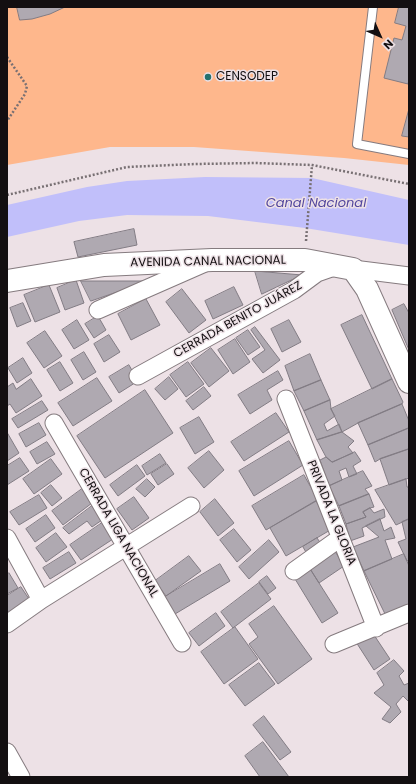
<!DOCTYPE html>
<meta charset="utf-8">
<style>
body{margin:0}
#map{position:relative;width:416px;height:784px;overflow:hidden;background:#ede1e6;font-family:Poppins,sans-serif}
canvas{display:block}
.frame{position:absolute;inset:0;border:8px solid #130f11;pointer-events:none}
.north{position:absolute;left:360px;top:16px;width:40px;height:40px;-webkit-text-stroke:3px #ede1e6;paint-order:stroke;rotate:135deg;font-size:11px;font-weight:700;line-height:16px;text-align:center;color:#130f11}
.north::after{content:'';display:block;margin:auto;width:14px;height:18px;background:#130f11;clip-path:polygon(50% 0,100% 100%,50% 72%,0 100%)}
</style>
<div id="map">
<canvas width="416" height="784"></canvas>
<div class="frame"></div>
<div class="north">N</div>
</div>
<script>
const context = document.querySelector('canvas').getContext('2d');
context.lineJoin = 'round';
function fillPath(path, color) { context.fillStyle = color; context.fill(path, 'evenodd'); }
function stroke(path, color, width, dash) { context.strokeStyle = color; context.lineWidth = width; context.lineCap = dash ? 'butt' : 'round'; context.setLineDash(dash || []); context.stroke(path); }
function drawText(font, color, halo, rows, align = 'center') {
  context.font = font + ' Poppins,sans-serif'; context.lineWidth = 3; context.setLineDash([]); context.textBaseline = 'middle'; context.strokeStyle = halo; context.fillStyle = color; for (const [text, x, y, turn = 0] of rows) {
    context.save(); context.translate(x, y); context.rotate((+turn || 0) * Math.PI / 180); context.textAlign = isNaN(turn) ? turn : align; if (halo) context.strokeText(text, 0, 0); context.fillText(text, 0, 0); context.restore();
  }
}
const green = new Path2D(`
 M7,7h402v158l-65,-7 -150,-11h-84l-103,18z`);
const water = new Path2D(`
 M205,177l107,1 97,22v45l-104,-17 -97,-12 -81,-1 -48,6 -72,16v-32l80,-18 40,-6z`);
const building = new Path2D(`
 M17,7h48l-15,7 -18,5 -12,1z
 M399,7h10v72l-1,5 -24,-6 10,-40 8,2 4,-14 -11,-3z
 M409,109v28l-7,-1z
 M134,229l3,16 -59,12 -4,-15z
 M255,271l47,4 -40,19z
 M76,280l8,23 -19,7 -8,-22z
 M81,281h68l-58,20z
 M49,285l11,27 -25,10 -11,-27z
 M234,287l9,18 -30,14 -8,-18z
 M182,289l24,31 -17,13 -23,-31z
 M146,299l14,26 -29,15 -13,-26z
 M23,303l8,18 -14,6 -7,-19z
 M404,304l5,9v37l-17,-40z
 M362,315l30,64 -20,10 -31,-64z
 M98,316l8,14 -12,8 -9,-14z
 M77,320l12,20 -15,9 -12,-19z
 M289,320l12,22 -19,10 -11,-23z
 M255,327l25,33 -17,13 -11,-14 13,-9 -14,-20z
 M248,330l12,17 -12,8 -12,-17z
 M45,331l17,25 -18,12 -17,-25z
 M109,335l11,17 -16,10 -10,-18z
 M235,339l15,23 -17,12 -15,-24z
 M211,348l18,23 -20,16 -18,-24z
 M84,352l12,20 -13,8 -12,-20z
 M310,354l11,26 -27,11 -9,-25z
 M23,358l9,15 -15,10 -9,-15z
 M60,362l13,21 -13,8 -13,-21z
 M188,362l16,22 -18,13 -16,-22z
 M129,365l9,16 -19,12 -10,-16z
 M278,371l5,9 -16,10 5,10 -22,14 -12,-19z
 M169,377l9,12 -13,11 -10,-11z
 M97,378l15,23 -39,25 -15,-23z
 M31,379l11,17 -26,17 -6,-9 -3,2v-19l6,-4 3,6z
 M392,379l11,23 -1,2 -44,19 -16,9 -11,-23z
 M321,380l9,20 -26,11 -10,-20z
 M204,387l7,9 -18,14 -7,-9z
 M145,390l28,43 -68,45 -28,-42z
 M330,400l1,9 4,7 -11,8 3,7 12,-7 3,8 -25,8 -13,-29z
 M42,401l6,9 -30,18 -6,-9z
 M402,404l7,17v7l-41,17 -10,-22z
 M276,413l13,19 -45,29 -13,-19z
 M199,417l15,25 -19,12 -15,-26z
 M39,423l7,12 -20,12 -7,-13z
 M409,428v21l-29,10 -5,3 -7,-17z
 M342,432l12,9 -6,6 5,6 -21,9 -6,-5 -9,-17z
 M8,434l11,19 -12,8v-26z
 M289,441l14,24 -49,31 -15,-25z
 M47,442l8,12 -18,10 -7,-12z
 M409,449v29l-20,7 -9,-26z
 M209,451l15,19 -20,18 -16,-20z
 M355,452l6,9 -8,5 4,8 -8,3 -3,-9 -7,3 3,9 -13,6 -9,-26 6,-3 6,5z
 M160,454l6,9 -19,12 -5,-9z
 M20,458l9,13 -22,14v-19z
 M51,459l11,15 -28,20 -11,-15z
 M167,464l7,10 -16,11 -7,-11z
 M137,465l8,11 -27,20 -8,-11z
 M363,471l9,15 -7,3 4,5 -30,12 -10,-20z
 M304,475l14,25 -52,30 -14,-24z
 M147,479l8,8 -10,10 -9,-8z
 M406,479l1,8h2v32l-13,6 -21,-35z
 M51,485l11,13 -10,8 -11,-13z
 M82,489l10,14 -29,22 -11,-14z
 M369,494l5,13 -4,1 -7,4 3,5 -20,7 -7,-18z
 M39,495l8,13 -28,17 -9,-13z
 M134,497l15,21 -17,12 -15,-21z
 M215,499l19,24 -16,13 -18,-24z
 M316,501l16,28 -46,27 -16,-28z
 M92,506l10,14 -10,7 -5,-6 -18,13 -6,-6z
 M370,508l4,5 10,-4 1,8 -23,11 2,8 -14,5 -4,-17 20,-7 -3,-5z
 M46,515l9,13 -20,14 -9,-13z
 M380,519l4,12 7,-4 4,11 -10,2 7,19 -28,12 -11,-24 26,-10 -13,-11z
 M409,519v41l-2,1 -9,-19 8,-3 -4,-17z
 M102,523l11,16 -32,21 -11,-15z
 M234,529l17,21 -14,12 -17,-22z
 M56,533l11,14 -21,15 -10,-14z
 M317,538l5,7 -15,9 -4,-7z
 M269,540l10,12 -30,27 -10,-12z
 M333,548l11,18 -25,17 -12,-19z
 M69,552l7,11 -26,16 -7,-11z
 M404,554l5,12v44l-22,8 -23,-47z
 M189,556l12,15 -35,25 -11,-15z
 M220,564l10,17 -55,33 -10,-17z
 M307,564l31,49 -16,10 -30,-49z
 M9,573l9,15 -11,6v-19z
 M267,576l9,12 -8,6 -9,-12z
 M259,583l12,16 -38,29 -12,-16z
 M21,587l8,12 -22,15v-18z
 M274,606l38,53 -34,25 -29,-40 9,-7 -9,-13z
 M216,613l9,13 -26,20 -10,-13z
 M235,627l23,32 -34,25 -23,-32z
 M372,632l18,27 -16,11 -18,-28z
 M394,660l10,11 -5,5 5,9 5,-2v19l-6,-6 -7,8 5,8 -11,11 -8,-4 9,-12 -17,-14 10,-8 -7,-12z
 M259,663l16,21 -30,22 -16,-21z
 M264,716l27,36 -11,8 -27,-35z
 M263,742l26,35h-29l-15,-21z`);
const path = new Path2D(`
 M7,57l20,29 -2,8 -18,27
 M7,195l120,-28 68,-3 61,-1 56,2 97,19
 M306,241l6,-76`);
const lane = new Path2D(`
 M373,7l-16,137 52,10`);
const street = new Path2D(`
 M353,269l56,7
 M98,310l107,-47
 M138,376l156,-86 23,-17 20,-7
 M286,399l90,229
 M54,423l128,220
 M7,538l34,62
 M294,571l46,-33
 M7,624l34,-24 150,-94
 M334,644l75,-31
 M7,752l14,25`);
const secondary = new Path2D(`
 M7,281l97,-16 108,-5h93l48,9 14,20 42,93`);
const markers = [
 [208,77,4,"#27716e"]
];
const poiNames = [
 ["CENSODEP",216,77]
];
const streetNames = [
 ["AVENIDA CANAL NACIONAL",208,262,-1],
 ["CERRADA BENITO JUÁREZ",238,320,-29],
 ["PRIVADA LA GLORIA",331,513,68],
 ["CERRADA LIGA NACIONAL",118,533,60]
];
const waterNames = [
 ["Canal Nacional",316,204]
];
fillPath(green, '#feb78c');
fillPath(water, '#c1bffa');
fillPath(building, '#afa9b1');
stroke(building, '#827c84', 1);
stroke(lane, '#857b7f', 10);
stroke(street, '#857b7f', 19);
stroke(secondary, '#857b7f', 24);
stroke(path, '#787073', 2.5, [2, 2]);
stroke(lane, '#fff', 8);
stroke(street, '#fff', 17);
stroke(secondary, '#fff', 22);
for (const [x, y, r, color] of markers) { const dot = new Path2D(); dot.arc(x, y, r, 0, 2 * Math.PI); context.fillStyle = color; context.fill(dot); stroke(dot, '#ede1e6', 1.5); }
drawText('12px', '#130f11', '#ede1e6', poiNames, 'left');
drawText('12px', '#130f11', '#ede1e6', streetNames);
drawText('italic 13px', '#53479d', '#ede1e6', waterNames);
</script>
